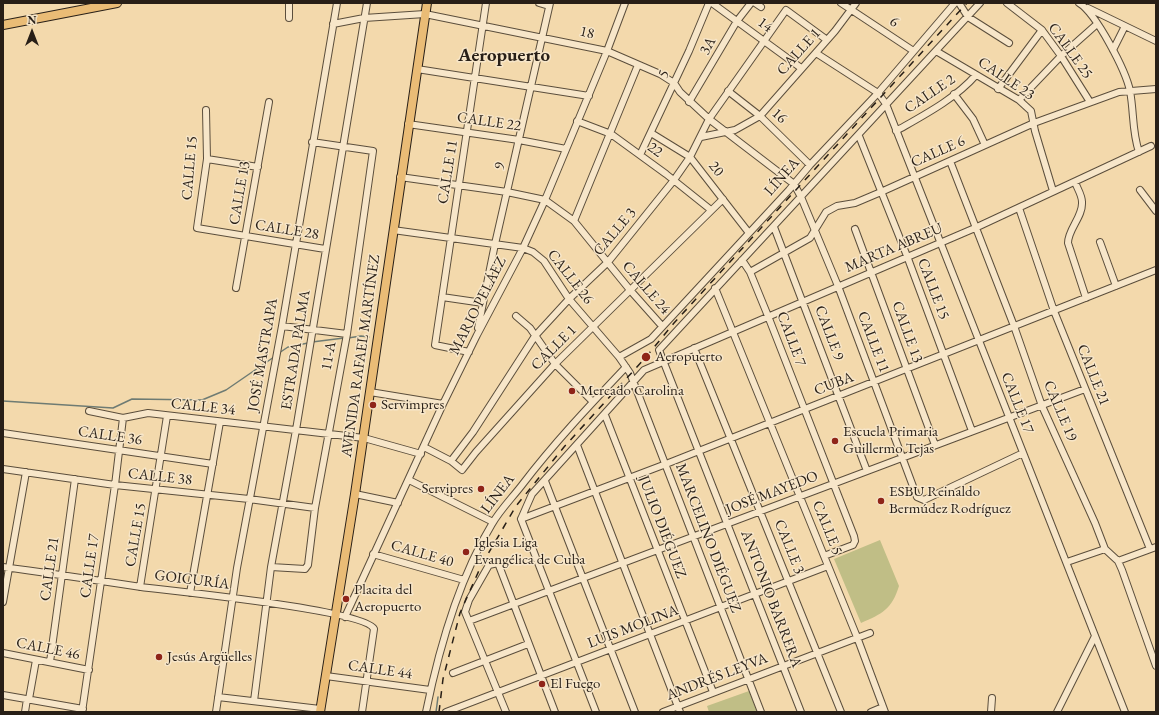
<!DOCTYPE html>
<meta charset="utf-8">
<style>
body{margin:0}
#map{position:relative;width:1159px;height:715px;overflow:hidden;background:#f3d9ac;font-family:"EB Garamond",serif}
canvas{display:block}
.frame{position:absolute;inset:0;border:4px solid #281f17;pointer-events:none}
.north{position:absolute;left:12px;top:12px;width:40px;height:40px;-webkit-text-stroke:3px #f7e6c9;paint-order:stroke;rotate:0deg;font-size:11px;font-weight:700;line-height:16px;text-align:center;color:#281f17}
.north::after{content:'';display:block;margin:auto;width:14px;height:18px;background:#281f17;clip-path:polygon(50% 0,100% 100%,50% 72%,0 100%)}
</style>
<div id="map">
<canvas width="1159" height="715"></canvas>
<div class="frame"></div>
<div class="north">N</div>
</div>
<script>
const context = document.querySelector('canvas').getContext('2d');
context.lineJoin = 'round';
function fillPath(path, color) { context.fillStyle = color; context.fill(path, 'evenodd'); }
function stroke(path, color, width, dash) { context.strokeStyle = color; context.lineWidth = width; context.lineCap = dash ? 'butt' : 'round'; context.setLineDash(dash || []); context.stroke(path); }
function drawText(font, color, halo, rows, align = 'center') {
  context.font = font + ' "EB Garamond",serif'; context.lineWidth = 3; context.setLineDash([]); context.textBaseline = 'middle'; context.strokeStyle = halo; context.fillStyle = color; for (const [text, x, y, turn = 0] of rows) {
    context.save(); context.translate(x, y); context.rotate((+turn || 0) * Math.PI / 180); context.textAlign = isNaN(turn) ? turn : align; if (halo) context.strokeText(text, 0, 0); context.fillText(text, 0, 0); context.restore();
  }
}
const green = new Path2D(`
 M880,540l19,46c-7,23 -17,28 -38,37l-27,-64z
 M749,691l8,21h-48l-2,-6z`);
const stream = new Path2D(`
 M348,338l13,-2 8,1
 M312,342l32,-4
 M279,353l9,-6 20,-4
 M3,401l110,7 19,-9 70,1 24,-10 48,-33
 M436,712l2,-15`);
const minor = new Path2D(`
 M289,3v15
 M539,3l10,3
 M712,3l89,65
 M755,3l6,4
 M841,3l71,47
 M959,3l9,14 41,26
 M1007,3l35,27 19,26 29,46
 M1079,3c17,10 47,68 51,88 4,21 2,41 9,61
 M1088,8l68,33
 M333,24l31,-6 61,-4 182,37 53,23 14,9 6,9 29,27 85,65 7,13 37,89 79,211 7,3 99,-47
 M1113,50l12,-24
 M936,51l83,49 12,11 4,20 18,60
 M816,53l62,40 8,11 239,608
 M417,69l172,27
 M998,89l44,-59
 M728,91l32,25 50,49
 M954,94l19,25 12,26
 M1019,100l42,-44 36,-32
 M689,102l48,-81 14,-18
 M206,110l1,49 -10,69 128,21
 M577,121l34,13 55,40 45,36
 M408,124l111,16 47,9
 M896,131c28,-16 59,-32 80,-56
 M651,133l39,24 59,76
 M859,136l48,120 65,175
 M701,137l34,-7 25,-14 75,-85 21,-28
 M640,155l49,-104 20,-48
 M207,159l51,8
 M950,161l64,165 28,80 53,117 10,26 13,12 4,9 34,96
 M400,177l107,15 38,8 29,21 56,69 32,36
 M1075,182c2,6 7,13 7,20 1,15 -14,27 -14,41l18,55
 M1140,190l16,21
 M1019,208l35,103 96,238
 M574,221l64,-156
 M774,227l93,244
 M855,229l80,216
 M393,230l130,18 10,4 11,9 25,38 50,58 11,16 131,339
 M1100,242l16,44
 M742,260l8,12 18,44 86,220 1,5 -2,4 -29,11
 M750,272l60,-34 16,-26 11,-6 18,-3 26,-11 153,-69 85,-31 37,-3
 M236,288l33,-186
 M715,288l142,349 28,75
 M442,297l41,6
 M516,316l14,12 25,36 38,38
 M282,326l65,8
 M478,328l17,-84 55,-241
 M694,348l147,364
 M469,352l-34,-7 51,-342
 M619,357l32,-18 138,-149 21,-25 68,-72 77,-90
 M370,392l73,12
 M605,415l108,277
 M123,418l25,-5 216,25 57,16
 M3,433l210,31
 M577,445l103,267
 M424,447l27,14 11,9 14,-18 79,-88 168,-165
 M451,461l22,-29 62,-96 34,-37 39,-37 66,-82 16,-23 19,-38 77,-109 41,30
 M3,469l112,16 134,14 66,9
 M409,480l84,42
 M545,481l90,231
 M355,494l43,9
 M521,519l11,-25 112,-124 331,-142 176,-82
 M521,519l145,-55 490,-194
 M521,519l75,193
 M373,554l91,26
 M1118,561l38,-14
 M1067,562l38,-13
 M3,567c46,6 92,13 138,20 30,4 225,23 233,42l-12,83
 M271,567l34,2 3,-4 7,-57 32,-174 26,-183 -61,-9
 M140,587l27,-171
 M190,593l30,-171
 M3,602l23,-130
 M345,617l98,-213 34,-69 46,-87 22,-48 62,-149 18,-48
 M469,621l616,-232
 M3,653l86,17
 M50,662l25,-183
 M453,673l75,-29
 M326,676l104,14
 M3,695l80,14
 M218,697l102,12
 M29,699l7,-39
 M254,701l17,-134 25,-137 71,-427
 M25,712l2,-13
 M82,712l33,-227 8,-67 -34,-7
 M216,712l21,-144 45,-242 55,-323
 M426,712c13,-64 32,-132 66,-188 8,-14 20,-26 30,-39 32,-42 68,-80 104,-118
 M446,712l382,-146
 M506,712l-41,-100 4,-12 20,-35 9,-2 57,149
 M663,712l207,-79
 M801,712l-142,-362 321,-347
 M871,712l12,-5
 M991,712l1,-14
 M1057,712l38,-76`);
const major = new Path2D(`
 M3,25l114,-22
 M320,712l35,-218 72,-491`);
const rail = new Path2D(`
 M439,712l4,-33 17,-66 21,-47 35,-60 48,-59 82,-90 28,-34 293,-320`);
const markers = [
 [646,357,5,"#8f2418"],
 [572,391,4,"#8f2418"],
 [373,405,4,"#8f2418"],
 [835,441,4,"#8f2418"],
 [481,489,4,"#8f2418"],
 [881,501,4,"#8f2418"],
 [466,552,4,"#8f2418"],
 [346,599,4,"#8f2418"],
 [159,657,4,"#8f2418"],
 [542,684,4,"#8f2418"]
];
const streetNames = [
 ["6",894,22,33],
 ["14",765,25,37],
 ["18",587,33,13],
 ["3A",708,46,-60],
 ["CALLE 25",1070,51,54],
 ["CALLE 1",799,52,-48],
 ["5",664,74,-64],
 ["CALLE 23",1006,79,34],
 ["CALLE 2",930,94,-34],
 ["16",779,116,42],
 ["CALLE 22",489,122,8],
 ["22",655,150,36],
 ["CALLE 6",938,152,-24],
 ["9",500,166,-77],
 ["CALLE 15",190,168,-85],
 ["20",716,169,52],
 ["CALLE 11",448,172,-81],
 ["LÍNEA",782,177,-49],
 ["CALLE 13",240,193,-80],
 ["CALLE 28",287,230,9],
 ["CALLE 3",615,232,-50],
 ["MARTA ABREU",894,248,-23],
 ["CALLE 26",570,277,52],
 ["CALLE 24",646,288,49],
 ["CALLE 15",933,289,69],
 ["MARIO PELÁEZ",478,306,-63],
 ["CALLE 13",907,332,70],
 ["CALLE 9",829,333,69],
 ["CALLE 7",791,339,69],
 ["CALLE 11",873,342,69],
 ["CALLE 1",554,348,-45],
 ["ESTRADA PALMA",296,350,-81],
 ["JOSÉ MASTRAPA",263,355,-80],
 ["11-A",329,356,-80],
 ["AVENIDA RAFAEL MARTÍNEZ",361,356,-82],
 ["CALLE 21",1093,375,68],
 ["CUBA",834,384,-21],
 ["CALLE 17",1017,403,68],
 ["CALLE 34",203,407,6],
 ["CALLE 19",1060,411,67],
 ["CALLE 36",110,436,8],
 ["CALLE 38",160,477,6],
 ["JOSÉ MAYEDO",772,493,-21],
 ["LÍNEA",498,494,-53],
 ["JULIO DIÉGUEZ",662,527,69],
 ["CALLE 5",827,528,68],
 ["CALLE 15",136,535,-80],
 ["MARCELINO DIÉGUEZ",708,538,69],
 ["CALLE 3",789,547,68],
 ["CALLE 40",422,554,16],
 ["CALLE 17",90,566,-82],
 ["CALLE 21",50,569,-82],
 ["GOICURÍA",192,580,7],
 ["ANTONIO BARRERA",771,599,69],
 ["LUIS MOLINA",633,627,-21],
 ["CALLE 46",48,649,11],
 ["CALLE 44",380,670,8],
 ["ANDRÉS LEYVA",717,677,-21]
];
const poiNames = [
 ["Aeropuerto",655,357],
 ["Mercado Carolina",580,391],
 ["Servimpres",381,405],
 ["Escuela Primaria",843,432],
 ["Guillermo Tejas",843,449],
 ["Servipres",473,489,"right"],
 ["ESBU Reinaldo",889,492],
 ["Bermúdez Rodríguez",889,509],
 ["Iglesia Liga",474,543],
 ["Evangélica de Cuba",474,560],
 ["Placita del",354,590],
 ["Aeropuerto",354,607],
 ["Jesús Argüelles",167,657],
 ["El Fuego",550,684]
];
const districtNames = [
 ["Aeropuerto",504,56]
];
fillPath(green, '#c0be86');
stroke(stream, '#6e7b73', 1.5);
stroke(minor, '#5b4e3c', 8);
stroke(major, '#281f17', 10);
stroke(minor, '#f7e6c9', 6);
stroke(major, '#eabc76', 8);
stroke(rail, '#281f17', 1.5, [7, 7]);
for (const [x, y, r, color] of markers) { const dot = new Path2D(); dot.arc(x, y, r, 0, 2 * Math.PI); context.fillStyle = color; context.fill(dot); stroke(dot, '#f7e6c9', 1.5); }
drawText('15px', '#281f17', '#f7e6c9', streetNames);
drawText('15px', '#281f17', '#f7e6c9', poiNames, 'left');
drawText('bold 19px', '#281f17', '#f7e6c9', districtNames);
</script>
